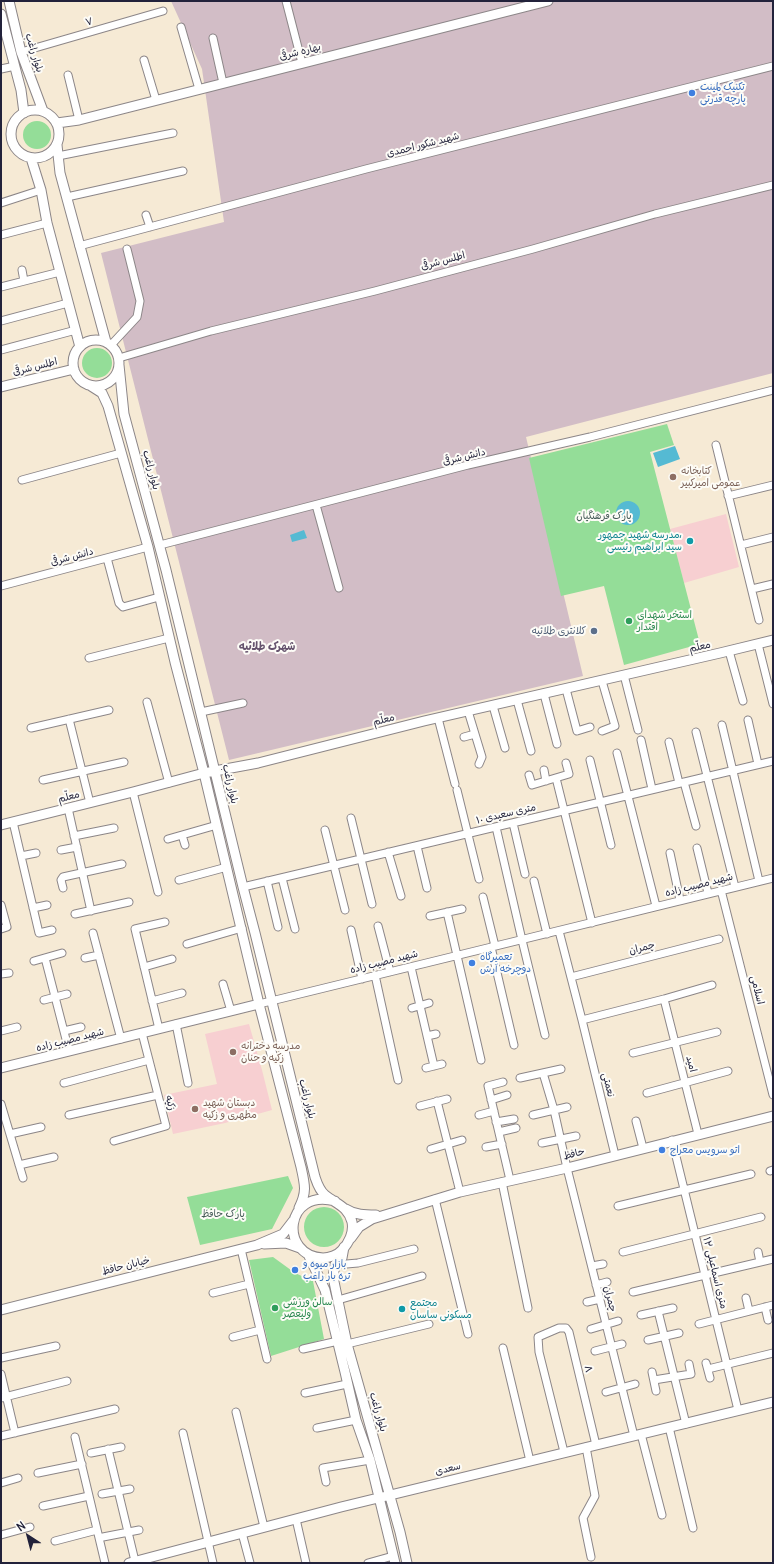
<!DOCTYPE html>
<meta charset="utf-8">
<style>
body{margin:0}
#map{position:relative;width:774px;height:1564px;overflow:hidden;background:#f6ead5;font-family:Delius,sans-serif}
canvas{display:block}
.frame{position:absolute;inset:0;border:2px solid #22223b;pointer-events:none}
.north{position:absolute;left:8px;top:1516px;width:40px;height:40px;-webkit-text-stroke:3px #fdfcf7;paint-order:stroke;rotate:324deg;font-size:11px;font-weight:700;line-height:16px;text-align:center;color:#22223b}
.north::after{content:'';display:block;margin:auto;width:14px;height:18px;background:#22223b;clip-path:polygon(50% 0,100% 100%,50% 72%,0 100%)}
</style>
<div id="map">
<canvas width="774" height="1564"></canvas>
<div class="frame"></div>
<div class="north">N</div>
</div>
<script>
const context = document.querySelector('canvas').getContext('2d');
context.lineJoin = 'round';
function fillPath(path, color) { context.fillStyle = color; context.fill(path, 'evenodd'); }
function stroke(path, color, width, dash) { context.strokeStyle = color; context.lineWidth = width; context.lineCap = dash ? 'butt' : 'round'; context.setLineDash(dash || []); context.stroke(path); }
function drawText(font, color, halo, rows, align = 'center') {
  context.font = font + ' Delius,"Playpen Sans Arabic",sans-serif'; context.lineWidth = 4; context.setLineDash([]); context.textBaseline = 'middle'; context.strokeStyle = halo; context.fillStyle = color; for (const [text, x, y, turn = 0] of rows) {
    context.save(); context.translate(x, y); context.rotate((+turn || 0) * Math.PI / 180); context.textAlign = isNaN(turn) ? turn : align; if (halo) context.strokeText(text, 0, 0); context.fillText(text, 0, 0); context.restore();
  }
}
const built = new Path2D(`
 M726,514l13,53 -55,16 -14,-54z
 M249,1024l13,46 10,40 -47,13 -52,11 -9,-39 53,-11 -12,-50z`);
const industrial = new Path2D(`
 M171,1h602v372l-247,64 57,239 -354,84 -128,-507 123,-31 -22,-153z`);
const green = new Path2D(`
 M23 135a14 14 0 1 1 28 0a14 14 0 1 1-28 0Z
 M82 363a15 15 0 1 1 30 0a15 15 0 1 1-30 0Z
 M667,424l7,21 -24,7 50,192 -76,21 -20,-79 -43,10 -32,-138z
 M288,1176l5,12 -21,41 -72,16 -13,-48z
 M304 1227a20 20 0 1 1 40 0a20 20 0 1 1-40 0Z
 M273,1257l22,16 18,8 11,58 -53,17 -22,-96z`);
const water = new Path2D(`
 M675,446l5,13 -22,8 -5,-14z
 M616 513a12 12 0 1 1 24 0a12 12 0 1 1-24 0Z
 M304,530l3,8 -15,4 -2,-7z`);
const minor = new Path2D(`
 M286,1l16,62
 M181,27l18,62
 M213,38l10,45
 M21,52l142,-41
 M144,60l12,40
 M1,69l14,-3
 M68,75l11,45
 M58,156l115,-23
 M67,197l116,-26
 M1,203l40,-13
 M146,215l4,12
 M1,235l46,-12
 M79,246l287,-77 407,-103
 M22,270l2,11
 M1,287l59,-15
 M1,321l67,-18
 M111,345l26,-28 3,-16 -13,-52
 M1,350l75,-20
 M119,358l92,-27 164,-40 158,-42 122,-35 118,-29
 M716,445l43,175
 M22,480l99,-27
 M728,496l45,-11
 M316,505l23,83
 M160,545l308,-80 122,-28 183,-47
 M741,545l32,-8
 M107,558l12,45 4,4 36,-10
 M1,586l147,-39
 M752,589l21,-5
 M758,644l15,60
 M729,651l14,50
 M89,658l80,-20
 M624,675l14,55
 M602,681l13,45 -13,5
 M566,689l11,42 13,-4
 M544,694l13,50
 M517,700l14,51
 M147,702l22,81
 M493,706l12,42
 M468,711l14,46 -3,7
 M201,712l42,-9
 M438,718l17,66
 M69,719l21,84
 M748,720l10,44
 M722,725l37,156
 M31,728l78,-18
 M696,732l39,155
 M464,737l11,-3
 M641,740l11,49
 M669,742l10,41
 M617,753l39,153
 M590,760l21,85
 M544,770l2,11
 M529,775l3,10 37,-11 -3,-11
 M556,778l36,145
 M43,780l81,-18
 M684,782l12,44
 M457,790l22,89
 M133,792l25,100
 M68,808l23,103
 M351,818l21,86
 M13,822l26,111 13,-3
 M513,823l12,51
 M496,827l26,113 23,95
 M325,830l20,80
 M182,835l3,10
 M74,836l40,-8
 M168,839l49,-14
 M417,846l10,42
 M697,848l11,45
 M61,850l16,-3
 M388,852l13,44
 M670,853l10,47
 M21,856l15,-3
 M282,878l13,51
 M179,880l48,-13
 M267,881l11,46
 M534,881l13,53
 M243,887l530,-126
 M63,888l-2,-8 2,-3 59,-13
 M721,890l52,205
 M483,897l12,49
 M1,905l6,22 -6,2
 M33,908l14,-3
 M447,912l34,148
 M75,914l54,-12
 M430,916l32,-7
 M378,926l12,46
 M351,930l11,49
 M559,931l23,89 33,135
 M93,933l28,106
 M187,944l55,-16
 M491,947l23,98
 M45,958l24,93
 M85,958l14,-3
 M34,961l28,-8
 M144,967l28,-8
 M411,967l23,99
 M1,974l8,-1
 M375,975l23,105
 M571,977l148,-38
 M223,984l8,27
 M664,999l34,135
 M44,1000l23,-6
 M152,1001l30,-8
 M259,1004l514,-126
 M412,1008l17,-5
 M582,1020l82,-21 48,-14
 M176,1024l12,59
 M159,1029l-24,-100 30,-7
 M1,1031l16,-4
 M64,1031l17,-4
 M427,1036l9,-2
 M633,1053l84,-21
 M426,1068l16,-4
 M543,1073l11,37 13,58 67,268
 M520,1078l41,-9
 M503,1082l-15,4 22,94
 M64,1083l85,-23
 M647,1093l81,-22
 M491,1100l16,-5
 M437,1101l23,91
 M1,1104l22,74
 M420,1106l27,-7
 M69,1115l89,-20
 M479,1115l15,-4
 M533,1115l34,-8
 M636,1121l7,27
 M496,1122l18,-3
 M499,1132l17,-4
 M10,1134l31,-7
 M672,1140l66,270
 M114,1141l52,-15 -24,-93
 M542,1143l34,-7
 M486,1147l16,-3
 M431,1149l31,-9
 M19,1165l35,-8
 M770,1171l3,-1
 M502,1182l26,126
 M435,1199l33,135
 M618,1206l133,-32
 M241,1249l26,110
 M623,1252l138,-35
 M758,1252l2,10
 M335,1265l23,-2 56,-14
 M592,1266l11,-2
 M596,1285l11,-3
 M633,1292l140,-33
 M213,1293l36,-9
 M746,1298l3,13
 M338,1300l84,-24
 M587,1302l13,-3
 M765,1307l3,13
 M658,1311l28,113
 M641,1315l32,-7
 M699,1324l74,-19
 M591,1329l27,-8
 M233,1337l27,-7
 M648,1340l31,-7
 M347,1344l82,-20
 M503,1348l27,113
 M303,1349l35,-8
 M595,1351l27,-7
 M1,1358l55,-12
 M706,1363l4,15
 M708,1369l65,-16
 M652,1372l4,19
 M1,1374l14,59
 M654,1380l37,-6 -2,-10
 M606,1392l29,-8
 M305,1393l42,-9
 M1,1398l66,-17
 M236,1412l28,115
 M669,1427l24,101
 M317,1428l39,-8
 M183,1433l30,130
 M641,1434l21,81
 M1,1436l114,-27
 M75,1437l30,126
 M586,1447l9,49 -12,22 8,39
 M108,1449l27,112
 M564,1452l-25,-100 -1,-15 21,-9h7l3,4 27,113
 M91,1453l30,-6
 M38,1473l44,-9
 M326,1482l-3,-14 47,-8
 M1,1483l17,-5
 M102,1494l28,-5
 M43,1506l46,-10
 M296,1519l10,44
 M242,1533l8,30
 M1,1535l29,-8
 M103,1537l36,-7
 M55,1541l42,-11
 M368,1563l25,-7`);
const tertiary = new Path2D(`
 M9,1l12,51 22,59
 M1,14l20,76 3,23
 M11 134a24 24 0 1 1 48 0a24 24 0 1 1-48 0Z
 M57,123l22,-3 469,-119
 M57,145l3,28 46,169
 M31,158l10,32 6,33 33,124
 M73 363a23 23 0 1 1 46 0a23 23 0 1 1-46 0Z
 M119,365l5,49 42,156 77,317 12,46 60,244c2,6 4,13 10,18 11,9 23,11 27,27 2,10 -3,21 -10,28 -4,5 -13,8 -19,8 -44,-2 -39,-70 12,-57
 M91,386l11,7 6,13 40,141 27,115 29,111 55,231 42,163c4,18 6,25 -2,41
 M1,387l73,-18
 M1,825l132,-33 71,-19 54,-10 166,-42 296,-68 53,-13
 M1,1068l258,-64
 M346,1209c9,6 19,6 30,6
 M351,1238l8,-11 13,-8 88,-27 107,-24 206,-52
 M264,1244l22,-1 14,5
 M344,1247l-2,11 -7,7 -2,12 14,67 53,188 7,31
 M308,1254l17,36 20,82 11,48 14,40 25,103
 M1,1310l256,-65 26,-11 10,-13
 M129,1563l212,-56 432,-105`);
const markers = [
 [692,93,4,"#3f7fe0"],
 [673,477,4,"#8d6e63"],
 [690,541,4,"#0f9aa8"],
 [629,621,4,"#2e9e5b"],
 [594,631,4,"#5c6f8a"],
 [472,963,4,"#3f7fe0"],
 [233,1052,4,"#8d6e63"],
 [195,1109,4,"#8d6e63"],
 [662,1150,4,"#3f7fe0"],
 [295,1270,4,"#3f7fe0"],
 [275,1308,4,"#2e9e5b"],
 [402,1309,4,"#0f9aa8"]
];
const streetNames = [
 ["۷",89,22,-16],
 ["بهاره شرقی",300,52,-14],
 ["بلوار راغب",34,53,73],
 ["شهید شکور احمدی",423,145,-14],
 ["اطلس شرقی",443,261,-15],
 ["اطلس شرقی",35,367,-14],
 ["دانش شرقی",464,457,-14],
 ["بلوار راغب",151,470,75],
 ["دانش شرقی",72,557,-15],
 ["معلّم",700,647,-13],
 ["معلّم",384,720,-14],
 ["بلوار راغب",230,784,77],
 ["معلّم",69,797,-14],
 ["۱۰ متری سعیدی",506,814,-13],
 ["شهید مصیب زاده",699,885,-14],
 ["چمران",642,948,-14],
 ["شهید مصیب زاده",384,962,-14],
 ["اسلامی",757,990,76],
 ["شهید مصیب زاده",70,1040,-14],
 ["امید",691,1064,76],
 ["نعمتی",608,1085,76],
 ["بلوار راغب",307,1099,76],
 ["زکیه",170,1103,76],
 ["حافظ",574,1154,-15],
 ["خیابان حافظ",126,1266,-14],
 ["۱۲ متری اسماعیلی",715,1273,76],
 ["چمران",610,1299,76],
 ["۸",588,1369,77],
 ["بلوار راغب",378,1412,74],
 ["سعدی",448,1469,-14]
];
const shopNames = [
 ["تکنیک لمینت",700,87],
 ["پارچه قدرتی",700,99],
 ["تعمیرگاه",480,957],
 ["دوچرخه آرش",480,969],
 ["اتو سرویس معراج",670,1150],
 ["بازار میوه و",303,1264],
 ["تره بار راغب",303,1276]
];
const educationNames = [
 ["کتابخانه",681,471],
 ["عمومی امیرکبیر",681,483],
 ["مدرسه دخترانه",241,1046],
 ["زکیه و حنان",241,1058],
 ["دبستان شهید",203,1103],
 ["مطهری و زکیه",203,1115]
];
const parkNames = [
 ["پارک فرهنگیان",604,516],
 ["پارک حافظ",223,1214]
];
const cultureNames = [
 ["مدرسه شهید جمهور،",682,535],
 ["سید ابراهیم رئیسی",682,547],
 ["مجتمع",410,1303,"left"],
 ["مسکونی ساسان",410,1315,"left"]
];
const leisureNames = [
 ["استخر شهدای",637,615],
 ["اقتدار",637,627],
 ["سالن ورزشی",283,1302],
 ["ولیعصر",283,1314]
];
const serviceNames = [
 ["کلانتری طلائیه",586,631]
];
const neighbourhoodNames = [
 ["شهرک طلائیه",267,647]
];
fillPath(built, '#f7cfd1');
fillPath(industrial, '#d2bdc6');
fillPath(green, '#94dd98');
fillPath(water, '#55bad3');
stroke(minor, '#8c8688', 9);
stroke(tertiary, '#8c8688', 11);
stroke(minor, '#fff', 7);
stroke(tertiary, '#fff', 9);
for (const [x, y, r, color] of markers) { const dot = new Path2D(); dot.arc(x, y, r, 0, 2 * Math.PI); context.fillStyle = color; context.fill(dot); stroke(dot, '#fdfcf7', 1.5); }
drawText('10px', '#22223b', '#fdfcf7', streetNames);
drawText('10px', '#366cbe', '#fdfcf7', shopNames, 'left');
drawText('10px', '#785e54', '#fdfcf7', educationNames, 'left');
drawText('10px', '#445a57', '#fdfcf7', parkNames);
drawText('10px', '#0d838f', '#fdfcf7', cultureNames, 'right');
drawText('10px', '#27864d', '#fdfcf7', leisureNames, 'left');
drawText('10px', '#4e5e75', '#fdfcf7', serviceNames, 'right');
drawText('bold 11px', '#66546e', '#fdfcf7', neighbourhoodNames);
</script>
